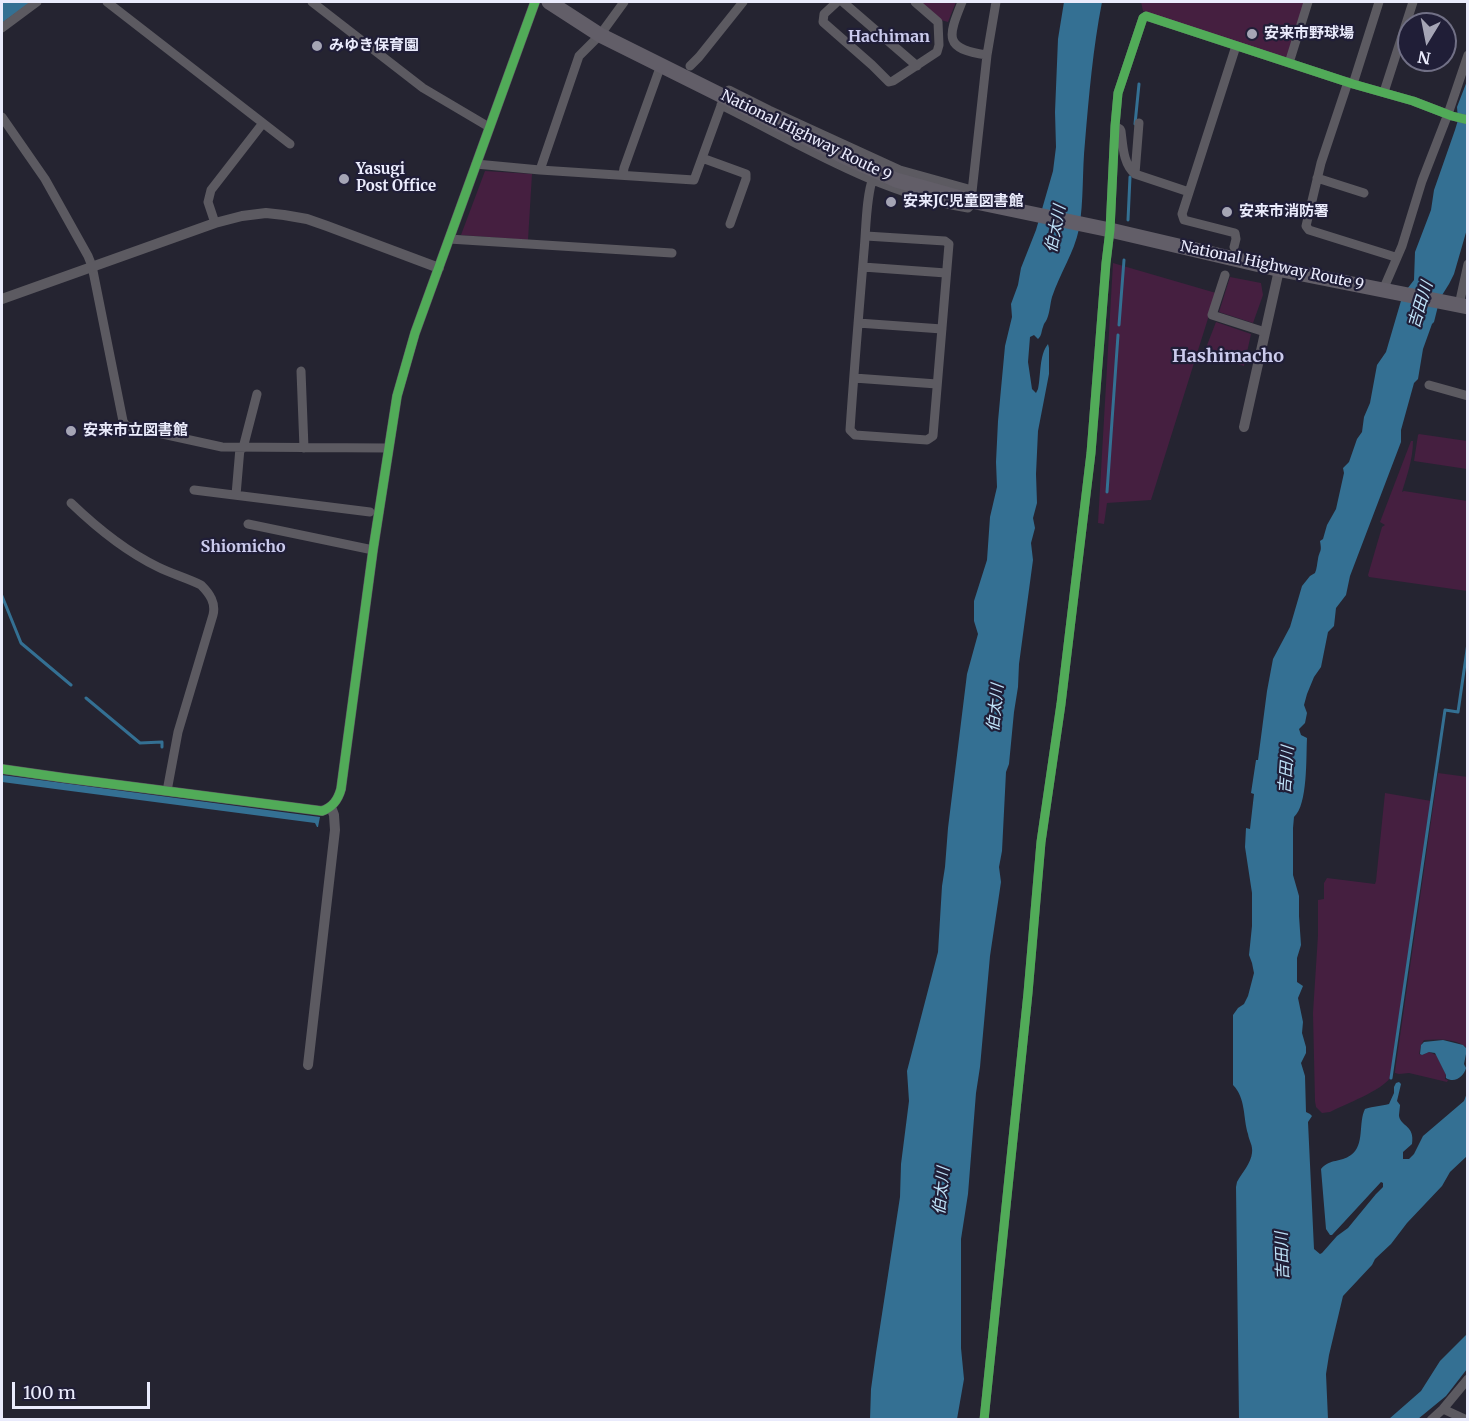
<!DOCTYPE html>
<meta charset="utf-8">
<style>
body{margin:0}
#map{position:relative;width:1469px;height:1421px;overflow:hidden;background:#252431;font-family:Merriweather,serif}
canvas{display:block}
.frame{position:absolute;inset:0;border:3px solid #eaebfc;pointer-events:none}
.north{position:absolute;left:1397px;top:12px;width:60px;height:60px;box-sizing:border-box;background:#201e37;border:2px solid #717086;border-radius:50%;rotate:190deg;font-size:16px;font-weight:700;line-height:24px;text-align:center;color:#eaebfc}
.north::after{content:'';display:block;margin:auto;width:21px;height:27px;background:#a5a5b5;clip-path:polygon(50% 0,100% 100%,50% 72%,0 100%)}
.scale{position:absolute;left:12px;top:1382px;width:138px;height:27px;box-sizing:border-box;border:3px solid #eaebfc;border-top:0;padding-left:8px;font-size:18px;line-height:21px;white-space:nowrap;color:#eaebfc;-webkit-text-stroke:4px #201e37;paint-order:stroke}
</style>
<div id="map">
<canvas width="1469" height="1421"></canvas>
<div class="frame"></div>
<div class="north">N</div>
<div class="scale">100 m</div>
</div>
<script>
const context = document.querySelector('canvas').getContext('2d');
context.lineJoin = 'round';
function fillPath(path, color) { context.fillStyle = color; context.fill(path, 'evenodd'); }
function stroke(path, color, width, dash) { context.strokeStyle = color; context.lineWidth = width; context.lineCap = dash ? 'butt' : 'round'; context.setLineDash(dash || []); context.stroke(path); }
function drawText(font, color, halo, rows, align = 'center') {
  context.font = font + ' Merriweather,"Noto Sans JP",serif'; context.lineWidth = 4.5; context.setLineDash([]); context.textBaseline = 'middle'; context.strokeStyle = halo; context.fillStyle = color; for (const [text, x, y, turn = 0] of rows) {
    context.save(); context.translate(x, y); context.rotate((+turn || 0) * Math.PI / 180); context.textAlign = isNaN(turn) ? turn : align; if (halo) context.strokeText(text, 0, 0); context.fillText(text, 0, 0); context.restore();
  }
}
const green = new Path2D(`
 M920,2h36l-8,20 -7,-2z
 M1141,2h164l-15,54 -8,2 -139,-47z
 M485,171l47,3 -4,66 -67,-5z
 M1113,263l103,30 -65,207 -44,3 -3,21 -6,-1z
 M1230,277l31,6 2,12 -10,28 -34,-11z
 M1216,322l35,12 -7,32 -40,-13z
 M1419,434l48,7v28l-53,-8 4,-26z
 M1411,441h2c0,18 -6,34 -11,51l2,-1 63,10v90l-98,-14 -1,-2 14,-48 3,-2 -5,-3z
 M1438,773l30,4 -1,271c-11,-10 -29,-9 -43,-8l-3,5 -2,9 3,1 7,-3 7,3 10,20 -1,4 3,1 -1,2 -38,-9 -10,1 -4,-1v-2z
 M1385,793l46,8 -41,277c-9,13 -45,26 -60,34l-8,1 -6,-6 -1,-6 -2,-88 5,-78v-35l6,-1v-16l3,-5 48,6 1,-3z`);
const water = new Path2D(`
 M2,2h29l-29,21z
 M1064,2h38c-9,46 -13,93 -17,140 -3,29 -1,59 -6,87 -5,24 -19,44 -27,68 -2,7 -2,15 -5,22 -3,6 -2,2 -4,8 -2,5 -1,8 -5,12l-4,-4 -4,2 -2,25 4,27 4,4 2,-4c3,-14 1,-34 10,-45l1,4v26l-11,57 -2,43 1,29 -4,15 2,10 -4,15 2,17 -14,104 -1,23 -4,25 -5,52 -3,8 -4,79 -3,16 2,15 -11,74 -10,111 -4,26 -8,101 -7,45v109l3,31 -7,40 -87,1 1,-31 5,-36 24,-156 1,-33 8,-63 -2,-30 31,-119 4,-66 3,-19 3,-39 19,-154 11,-40 -4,-13v-20l13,-41 3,-43 7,-30 -1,-25 2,-41 7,-75 7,-29 -1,-13 7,-19 3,-17 15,-38 17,-59 3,-24 -1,-35 3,-73z
 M1467,81v148l-13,45 -5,10 -10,16 -35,-7 10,-13 1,-28 16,-42 3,-20 21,-60 3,-10 -1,-13z
 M1403,294l36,8 -5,20 -2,2 -9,25 -5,30 -4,4 -13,47v12l-51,134 -4,19 -10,13 -2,18 -6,6 -7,35 -7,10 -7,17 -3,11 3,8 -2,10 -6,6 2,6 6,3c-1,19 1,67 -13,79l-1,11v47l6,21v20l2,29 -4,13v24l6,4 -5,12 5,24 -1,11 4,14v6l-5,10 4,13 1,36 4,2 2,2 -4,6 6,127 6,5 2,-1 15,-17 11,-8 28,-34 7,-7v-4l-2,-1 -49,53h-2l-4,-6 -5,-60c10,-11 19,-6 30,-14 14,-10 7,-32 14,-46 9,-3 16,-3 24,-5l5,-11v-6l2,-4 3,-1 2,2 -4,17 3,4c0,2 -1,9 -1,11 2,11 16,9 13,28l-9,8v7h6l5,-5 9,-18 41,-35 3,-8v63l-17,16 -8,14 -35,37 -16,21 -16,15 -3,6 -29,31 -14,59 -3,19 2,45h-89l-3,-232 1,-5c5,-9 14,-19 15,-29 1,-8 -3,-12 -4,-19 -5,-16 -2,-36 -15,-49v-70l5,-7 6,-4 4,-8 6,-23 -2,-10 -3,-8 3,-29v-33l-7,-46 1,-19 4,1 4,-35 -3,-1 5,-33h2l9,-69 6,-32 17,-32 12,-41 8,-10 5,-3c2,-5 2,-9 3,-14 2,-10 4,-6 2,-18l3,-2 4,-14 9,-16 8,-36 -1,-5 6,-6 8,-23 5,-7 2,-15 6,-14 7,-38 9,-13z
 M2,775l318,42 -2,10h-1l-2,-4 -313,-41z
 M1443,1040l20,5 4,4 -3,15 2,4c-2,8 -11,16 -20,10v-3l-11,-22 -6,-1 -7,3 -2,-1 1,-9 3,-3z
 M1467,1334v35l-21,27 -28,23h-29l32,-28 19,-30z`);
const stream = new Path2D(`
 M1135,124l4,-40
 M1128,220l2,-43
 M1119,325l5,-65
 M1107,492l11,-157
 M2,596l19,47 50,42
 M86,698l54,45 22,-1v5
 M1391,1078l54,-368 13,2 10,-69`);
const minor = new Path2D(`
 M107,2l183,142
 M312,2l111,86 66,39
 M837,2l-13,12 -1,8 49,43 17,17 4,-1 44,-29 2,-7 -1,-23 -23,-20
 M843,2l74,64
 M962,2c-14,35 -19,47 25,53
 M2,28l35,-26
 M1289,63l19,-61
 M690,66l9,-9 44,-55
 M1348,82l-27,81 -15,63 3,4 83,26
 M1353,84l26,-82
 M1384,92l29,-90
 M721,105c79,39 159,89 247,103l2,-2 1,-5 16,-146 9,-53
 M2,117l43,62 43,77 4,10 31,155 3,5 96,21 166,1
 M1115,126l5,3 1,2c2,15 2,33 14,43l54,18
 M702,158l44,16v5l-16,45
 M476,164l64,6 154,10 32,-88 3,-2 40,20 131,60 72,20
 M540,170l39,-114 21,-21 24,-33
 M1135,174l4,-51
 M623,175l1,-7 37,-103
 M1317,178l47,15
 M215,223l-7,-21 3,-12 52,-67
 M866,236l79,5 4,3 -16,192 -6,4 -72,-5 -5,-5c4,-60 9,-119 14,-179 2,-20 2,-55 9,-73
 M449,239l223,14
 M1234,247l2,-8 -1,-6 -47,-12 -4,-1 -2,-6 54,-168
 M863,267l83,6
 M1225,275l-13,40 53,17
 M1383,290l19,-44 20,-65 26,-67 20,-59
 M1459,305l9,-41
 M858,323l84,6
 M301,371l3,77
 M854,378l83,6
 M1429,385l39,11
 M243,448l14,-54
 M194,490l176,22
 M236,495l4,-47
 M71,503c26,25 54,48 87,64 14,7 29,11 43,18 9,9 15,18 12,30l-35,117 -11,59
 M248,524l125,26
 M1443,1409l24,11
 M984,1420l44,-427 13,-151 20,-138 30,-251 15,-190 4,-33 5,-104 3,-33 25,-75 3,-2 207,68 60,17 39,15 16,4
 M1431,1420l12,-11 25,-30`);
const tertiary = new Path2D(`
 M2,299l213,-76 27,-7 24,-3 18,2 23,4 20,7 112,42
 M1244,427l35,-157
 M2,769l63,9 257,33c11,-4 16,-11 19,-22l32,-239 24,-154 18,-63 120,-331
 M308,1065l27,-235 -1,-15 -3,-8`);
const trunk = new Path2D(`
 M549,2l51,33 247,123 49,22 75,21 139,29 167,39 191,38`);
const cycleway = new Path2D(`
 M2,769l63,9 257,33c11,-4 16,-11 19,-22l32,-239 24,-154 18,-63 120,-331
 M984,1420l44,-427 13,-151 20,-138 30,-251 15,-190 4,-33 5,-104 3,-33 25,-75 3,-2 207,68 60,17 39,15 16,4`);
const markers = [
 [1252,34,6,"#a5a5b5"],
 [317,46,6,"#a5a5b5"],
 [344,179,6,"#a5a5b5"],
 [891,202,6,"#a5a5b5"],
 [1227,212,6,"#a5a5b5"],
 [71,431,6,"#a5a5b5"]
];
const poiNames = [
 ["安来市野球場",1264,34],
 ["みゆき保育園",329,46],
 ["Yasugi",356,170],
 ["Post Office",356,187],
 ["安来JC児童図書館",903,202],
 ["安来市消防署",1239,212],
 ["安来市立図書館",83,431]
];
const streetNames = [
 ["National Highway Route 9",806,136,26],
 ["National Highway Route 9",1272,266,12]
];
const neighbourhoodNames = [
 ["Hachiman",889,37],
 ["Shiomicho",243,547]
];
const waterNames = [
 ["伯太川",1056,229,-79],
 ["吉田川",1421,305,-73],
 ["伯太川",996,708,-84],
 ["吉田川",1287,770,-86],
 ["伯太川",942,1191,-84],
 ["吉田川",1283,1256,-92]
];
const quarterNames = [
 ["Hashimacho",1228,357]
];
fillPath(green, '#451f40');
fillPath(water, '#347093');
stroke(stream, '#347093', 3);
stroke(minor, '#5c5a61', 9);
stroke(tertiary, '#5c5a61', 10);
stroke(trunk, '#625e68', 15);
stroke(cycleway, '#51ab58', 9);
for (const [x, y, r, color] of markers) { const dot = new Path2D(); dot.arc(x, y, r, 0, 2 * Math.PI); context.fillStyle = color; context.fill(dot); stroke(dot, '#201e37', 2); }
drawText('bold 15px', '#eaebfc', '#201e37', poiNames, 'left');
drawText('15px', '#eaebfc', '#201e37', streetNames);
drawText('bold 16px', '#cbcbed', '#201e37', neighbourhoodNames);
drawText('italic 16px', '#bfe2f8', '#201e37', waterNames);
drawText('bold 18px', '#cbcbed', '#201e37', quarterNames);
</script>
